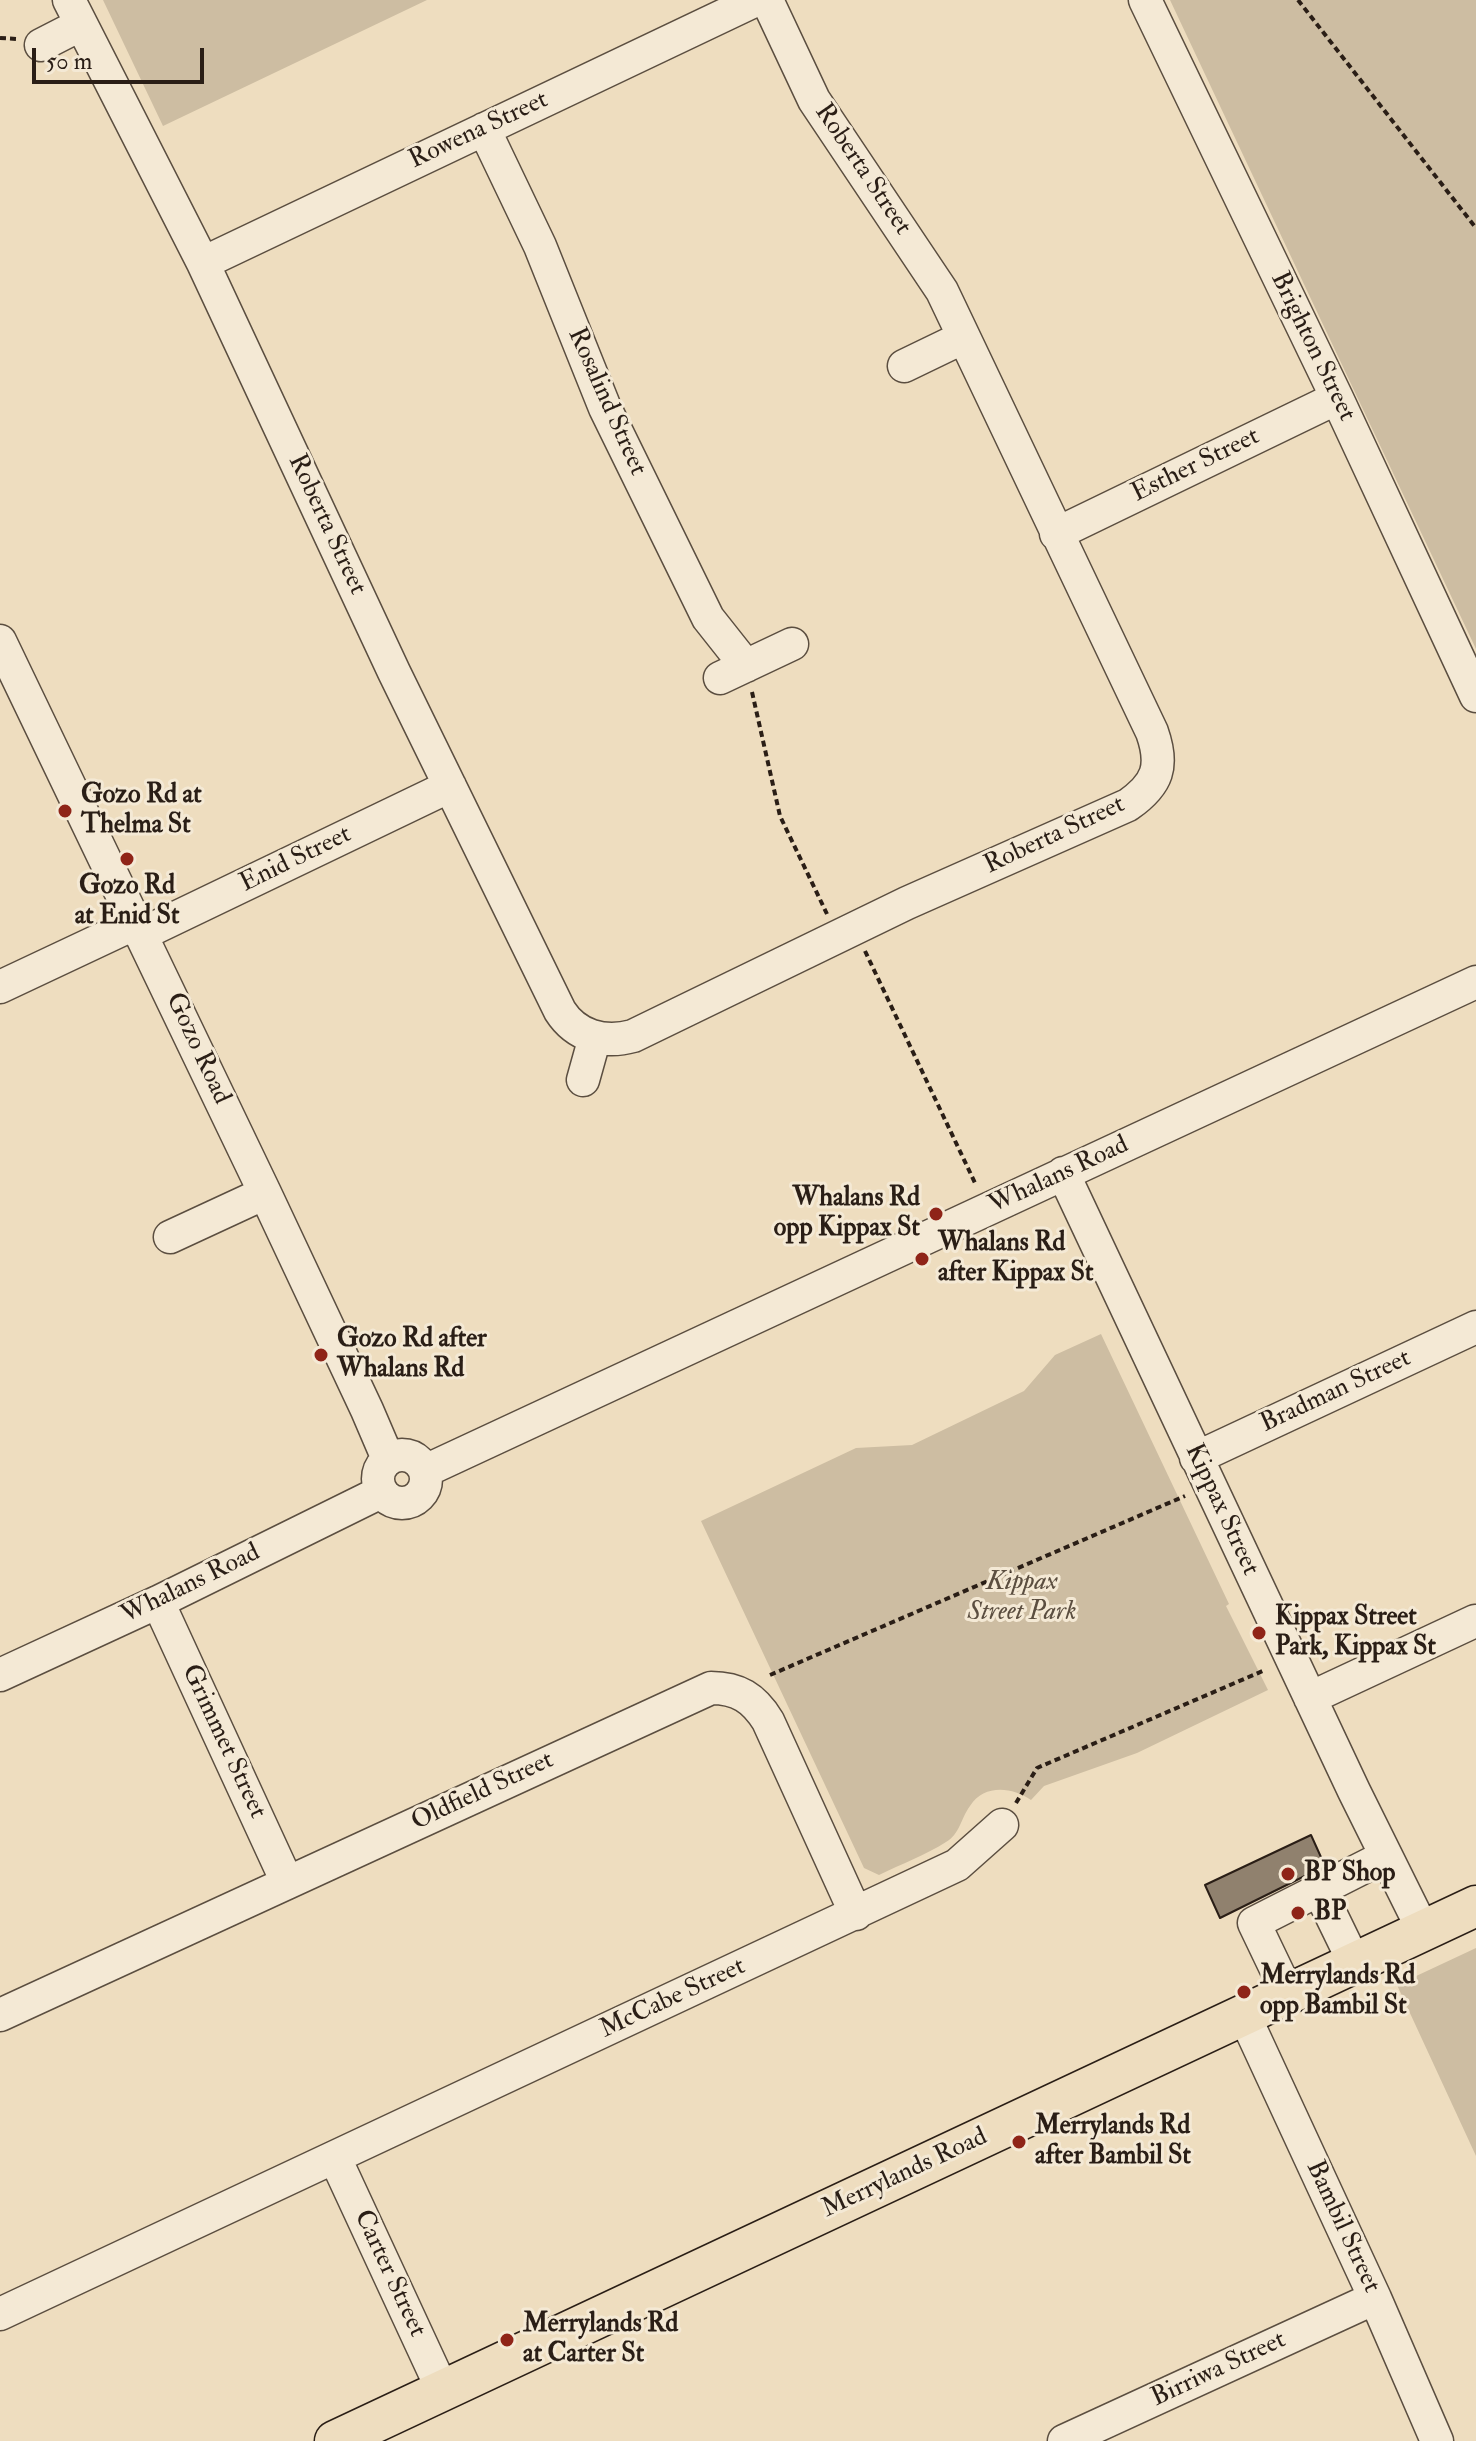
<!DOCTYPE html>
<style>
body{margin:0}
#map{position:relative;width:1476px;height:2441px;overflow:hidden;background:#eeddbf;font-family:"IM FELL Double Pica",serif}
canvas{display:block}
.scale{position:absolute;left:32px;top:48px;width:172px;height:36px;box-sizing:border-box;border:4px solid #2a1e16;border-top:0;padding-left:10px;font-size:24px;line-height:28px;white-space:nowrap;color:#2a1e16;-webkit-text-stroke:6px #f4e9d5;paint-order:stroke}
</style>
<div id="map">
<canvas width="1476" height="2441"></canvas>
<div class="scale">50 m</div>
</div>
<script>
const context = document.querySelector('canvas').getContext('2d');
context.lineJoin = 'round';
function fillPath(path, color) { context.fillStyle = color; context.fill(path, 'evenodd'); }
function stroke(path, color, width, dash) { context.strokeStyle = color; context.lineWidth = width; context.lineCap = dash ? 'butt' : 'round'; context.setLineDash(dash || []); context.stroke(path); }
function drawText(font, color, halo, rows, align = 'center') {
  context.font = font + ' "IM FELL Double Pica",serif'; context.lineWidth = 6; context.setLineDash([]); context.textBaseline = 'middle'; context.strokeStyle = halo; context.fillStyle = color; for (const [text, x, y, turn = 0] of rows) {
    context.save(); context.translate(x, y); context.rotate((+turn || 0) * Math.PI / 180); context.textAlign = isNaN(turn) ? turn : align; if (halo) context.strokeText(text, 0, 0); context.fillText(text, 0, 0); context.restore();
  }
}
const green = new Path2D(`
 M103,0h324l-264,126z
 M1170,0h306v649z
 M1101,1334l128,270 -3,2 42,84 -131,63 -93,33 -13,14c-19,-13 -47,-16 -61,6 -9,12 -10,28 -24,36 -20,13 -45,22 -67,33l-15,-7 -163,-347 155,-73 56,-3 112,-54 31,-36z
 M1476,1948v208l-79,-171z`);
const building = new Path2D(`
 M1311,1835l14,31 -105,52 -15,-33z`);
const path = new Path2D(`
 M1298,0l178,228
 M0,38l17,1
 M752,692l28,124 47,98
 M865,951l111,234
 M770,1675l415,-179
 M1016,1803l21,-35 228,-98`);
const minor = new Path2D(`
 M69,0l134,263 191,409 166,339c16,25 44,33 73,25l274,-133 221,-98c30,-21 36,-39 24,-73l-210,-441 -128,-191 -47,-100
 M1145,0l192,398 139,298
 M41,45l39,-20
 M484,129l56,117 65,162 103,210 38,48
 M203,263l553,-263
 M904,366l58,-28
 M1056,534l281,-136
 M0,641l265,552 102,217 21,49
 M720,678l72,-34
 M142,934l308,-148
 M0,987l136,-64
 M583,1080l12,-43
 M1063,1173l291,618 69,139
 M170,1237l95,-44
 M378 1479a24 24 0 1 1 48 0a24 24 0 1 1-48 0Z
 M1196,1458l280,-131
 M425,1471l1051,-489
 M158,1602l129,280
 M0,1675l158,-73 223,-110
 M1310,1698l165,-77
 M1319,1890l35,72
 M1288,1994l-34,-71 132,-67
 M0,2015l711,-327c27,0 43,10 57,33l88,193
 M1244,2015l131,283 62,143
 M335,2158l108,233
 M0,2314l957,-449 45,-40
 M1064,2441l311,-143`);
const major = new Path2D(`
 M335,2441l1141,-535`);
const markers = [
 [65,811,8,"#8f2418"],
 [127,859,8,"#8f2418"],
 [936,1214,8,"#8f2418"],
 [922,1259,8,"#8f2418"],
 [321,1355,8,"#8f2418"],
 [1259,1633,8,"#8f2418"],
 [1288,1874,8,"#8f2418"],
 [1298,1913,8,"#8f2418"],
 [1244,1992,8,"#8f2418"],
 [1019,2142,8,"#8f2418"],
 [507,2340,8,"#8f2418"]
];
const streetNames = [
 ["Rowena Street",479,131,-25],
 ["Roberta Street",862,170,56],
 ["Brighton Street",1312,347,64],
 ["Rosalind Street",606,402,66],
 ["Esther Street",1196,466,-26],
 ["Roberta Street",326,525,65],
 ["Roberta Street",1055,836,-25],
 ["Enid Street",296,860,-26],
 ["Gozo Road",197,1049,65],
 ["Whalans Road",1059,1176,-25],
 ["Bradman Street",1336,1392,-25],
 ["Kippax Street",1221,1510,65],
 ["Whalans Road",191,1585,-26],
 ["Grimmet Street",223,1742,65],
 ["Oldfield Street",483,1792,-25],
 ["McCabe Street",673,1999,-25],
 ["Merrylands Road",905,2174,-25],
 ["Bambil Street",1342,2227,65],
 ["Carter Street",389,2274,65],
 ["Birriwa Street",1219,2370,-25]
];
const poiNames = [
 ["Gozo Rd at",81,796],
 ["Thelma St",81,826],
 ["Gozo Rd",127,887,"center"],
 ["at Enid St",127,917,"center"],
 ["Whalans Rd",920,1199,"right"],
 ["opp Kippax St",920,1229,"right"],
 ["Whalans Rd",938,1244],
 ["after Kippax St",938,1274],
 ["Gozo Rd after",337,1340],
 ["Whalans Rd",337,1370],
 ["Kippax Street",1275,1618],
 ["Park, Kippax St",1275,1648],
 ["BP Shop",1304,1874],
 ["BP",1314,1913],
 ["Merrylands Rd",1260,1977],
 ["opp Bambil St",1260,2007],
 ["Merrylands Rd",1035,2127],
 ["after Bambil St",1035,2157],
 ["Merrylands Rd",523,2325],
 ["at Carter St",523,2355]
];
const parkNames = [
 ["Kippax",1022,1583],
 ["Street Park",1022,1613]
];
fillPath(green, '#cdbda2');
fillPath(building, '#90816e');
stroke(building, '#2a1e16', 2);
stroke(minor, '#5b4e40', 35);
stroke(major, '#2a1e16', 43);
stroke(path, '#2a1e16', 4, [6, 4]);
stroke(minor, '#f4e9d5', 32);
stroke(major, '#eeddbf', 40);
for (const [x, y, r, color] of markers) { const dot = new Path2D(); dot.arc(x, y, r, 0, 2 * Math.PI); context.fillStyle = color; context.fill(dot); stroke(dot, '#f4e9d5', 3); }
drawText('26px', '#2a1e16', '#f4e9d5', streetNames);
drawText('bold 26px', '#2a1e16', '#f4e9d5', poiNames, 'left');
drawText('italic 26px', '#5b4e40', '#f4e9d5', parkNames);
</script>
